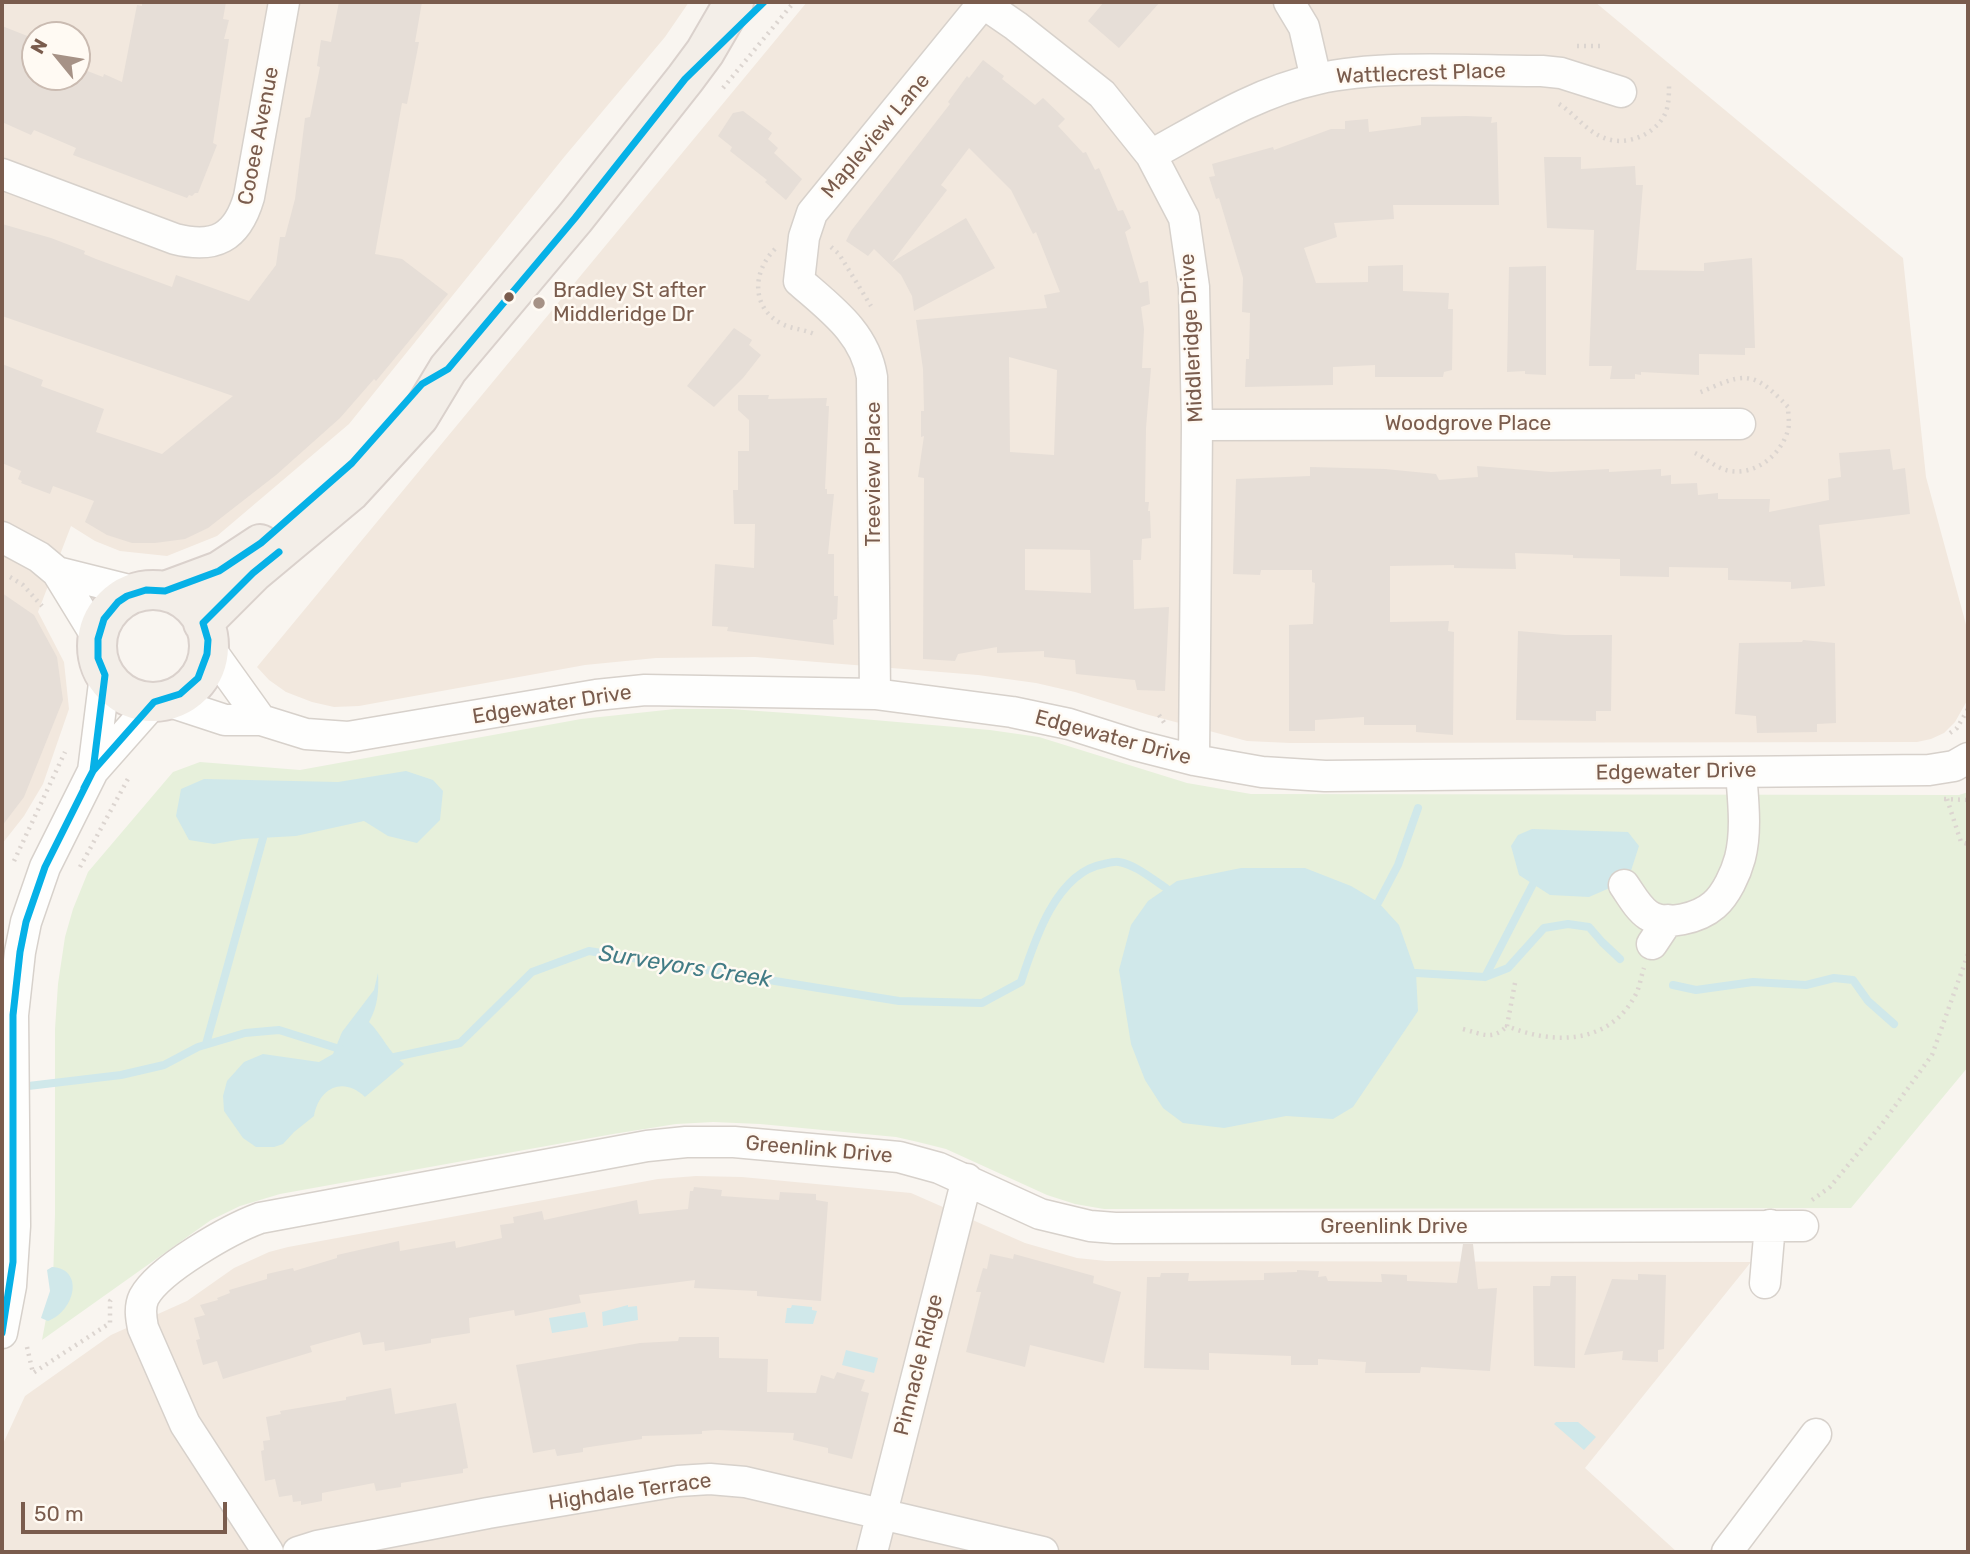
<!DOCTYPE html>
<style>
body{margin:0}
#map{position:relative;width:1970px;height:1554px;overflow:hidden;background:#f9f5f0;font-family:Rubik,sans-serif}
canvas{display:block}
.frame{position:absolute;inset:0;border:4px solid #7a5c4d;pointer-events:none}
.north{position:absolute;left:21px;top:21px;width:70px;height:70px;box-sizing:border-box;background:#fffaf3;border:2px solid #cabbb1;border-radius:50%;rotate:300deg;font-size:19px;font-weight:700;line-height:28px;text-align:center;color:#7a5c4d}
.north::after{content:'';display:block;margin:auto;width:24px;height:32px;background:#a69286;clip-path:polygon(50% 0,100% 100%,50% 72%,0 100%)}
.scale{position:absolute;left:21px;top:1502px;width:206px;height:32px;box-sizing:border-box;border:4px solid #7a5c4d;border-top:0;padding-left:9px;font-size:21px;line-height:24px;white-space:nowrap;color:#7a5c4d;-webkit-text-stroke:5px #fffaf3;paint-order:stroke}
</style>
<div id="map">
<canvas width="1970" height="1554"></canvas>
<div class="frame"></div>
<div class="north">N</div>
<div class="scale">50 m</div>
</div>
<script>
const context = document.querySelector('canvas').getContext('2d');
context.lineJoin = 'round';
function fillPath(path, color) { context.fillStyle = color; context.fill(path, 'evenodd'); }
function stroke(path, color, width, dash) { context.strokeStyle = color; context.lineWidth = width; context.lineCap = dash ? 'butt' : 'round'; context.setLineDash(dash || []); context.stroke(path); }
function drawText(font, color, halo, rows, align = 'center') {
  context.font = font + ' Rubik,sans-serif'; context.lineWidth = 5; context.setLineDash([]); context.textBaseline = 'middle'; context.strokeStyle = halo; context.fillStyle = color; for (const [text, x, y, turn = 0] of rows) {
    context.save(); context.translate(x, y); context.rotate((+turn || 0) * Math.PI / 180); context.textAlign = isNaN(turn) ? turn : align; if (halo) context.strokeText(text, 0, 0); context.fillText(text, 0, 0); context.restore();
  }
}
const residential = new Path2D(`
 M2,2h687l-24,35 -100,119 -216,268 -132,112 -50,20 -47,-5 -25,-10 -24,-15 -33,86 26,50 5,47 -26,75 -19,32 -22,28zM35,35h42v42h-42z
 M807,2h788l308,256 23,219 42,155v67l-13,23 -11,11 -13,6 -14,3 -627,1 -43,-2 -98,-26 -74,-23 -39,-9 -58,-8 -223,-18 -99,1 -71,7 -226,41 -25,1 -22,-5 -26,-10 -17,-12 -12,-13z
 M696,1176l46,1 169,16 114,50 52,15 29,3 645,1 -166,206 92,84h-1675v-106l23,-50 86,-61 76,-34 47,-33 35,-16 19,-5 370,-68z`);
const green = new Path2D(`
 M675,709h55l86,6 174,15 49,7 148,46 64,11 708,1 9,-3v275l-117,141 -747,1 -29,-5 -28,-9 -101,-46 -28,-7 -22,-5 -136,-13 -47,-2 -37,2 -63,10 -333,60 -40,12 -29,14 -169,120 11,-59 2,-67v-185l3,-45 7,-47 8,-28 15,-37 85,-100 27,-10 100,8 281,-51z`);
const water = new Path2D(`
 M406,771l27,9 10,11 -3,29 -23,23 -29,-7 -24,-15 -68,15 -53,3 -29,5 -25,-4 -13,-24 5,-27 23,-10 134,3z
 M1532,829l96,3 11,14 -11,34 -39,17 -39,-2 -31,-20 -8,-29 7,-11z
 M1241,868h64l46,18 27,16 21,23 17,48 2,38 -65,96 -20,12 -47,-3 -62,12 -41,-5 -20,-15 -18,-28 -14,-36 -12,-74 12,-45 17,-24 29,-20z
 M378,973c1,18 0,33 -9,49 14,14 20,31 35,42l-39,33c-22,-21 -46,-9 -51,19l-20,16 -11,12 -9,3h-18l-13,-9 -19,-27 -1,-15 4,-15 17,-19 19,-8 56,8 14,-8 9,-22 32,-42z
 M52,1267c33,2 23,44 -4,54l-7,-3 9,-27 -3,-21z
 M628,1305v2l9,-1 1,14 -35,6 -1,-14z
 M792,1305l20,2v3l5,1 -4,13 -28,-1 2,-15h4z
 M585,1312l3,15 -36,6 -3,-15z
 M846,1350l32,8 -4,15 -32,-8z
 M1556,1422h22l18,15 -12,13 -30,-26z`);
const stream = new Path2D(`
 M1378,903l20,-38 20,-57
 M1416,973l69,4 23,-9 36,-40 24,-4 21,3 13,15 18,17
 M1485,977l48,-93
 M1673,985l23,5 57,-8 53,3 28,-7 19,2 15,21 26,23
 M206,1044l57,-206
 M385,1059l75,-16 72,-71 57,-21 310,50 83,2 39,-21c13,-40 35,-110 83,-118 4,-1 11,-3 15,-2 17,3 33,17 47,26
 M20,1087l101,-12 43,-10 34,-18 47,-14 34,-3 67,21`);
const building = new Path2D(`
 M142,2h84l-3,17 6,1 -5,19h5l-16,104 4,2 -19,48h-3l-3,3 -3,-1 -2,3 -114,-43 3,-7 -42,-18 -3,5 -29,-13v-96l33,13v38h42v-10l26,10 1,-3 18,8 15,-77 5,1z
 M339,2h83l-7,40h4l-12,62 -5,-1 -27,151 27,5 46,35 -72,87 -2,-2 -34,39 -64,57 -68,53 -23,11 -30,4h-23l-25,-8 -22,-13 9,-21 -41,-15 -3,8 -29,-11 1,-2 -4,-2 3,-8 -19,-8v-99l41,16 -2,6 63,23 -8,23 66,22 71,-58 -231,-80v-92l49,14 34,13 -1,3 12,5 76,28 4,-12 73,26 27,-36 4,-28h5l10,-38 10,-81 5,-1 10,-50 -3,-1 4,-26 10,2z
 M1104,2h56l-41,46 -31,-27z
 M983,60l21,16 -2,3 33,26 8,-7 22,21 -7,7 25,27 3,-1 9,18 4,-2 19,43 5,-1 8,18 -6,4 15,51 8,-2 2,23 -9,3 3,22 -2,39h9l-5,60 -1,74h4l-1,9h2l1,27 -9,1 -1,21h-8l1,49 35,-2 -4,84 -28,-1 -2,-10 -59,-6 -1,-14 -31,-3v-6l-47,2v-6l-39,7 -3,7 -32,-2 1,-181 -6,-1 6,-41 -3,1v-26h3l-1,-42 -7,-49 131,-12 -3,-13 16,-3 -24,-60 -3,2 -22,-44 -42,-42 -28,37 6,5 -55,72 74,-44 29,50 -81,43 -2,-15 -11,-21 -27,-26 -6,7 -22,-15 5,-10 99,-127 -2,-2 19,-26 2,2zM1009,357l48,13 -3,85 -44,-3zM1025,549l65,1 1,43 -66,-3z
 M743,111l29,22 -4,6 10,9 -4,5 28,26 -16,21 -21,-18 2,-2 -37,-29 2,-4 -14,-11 15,-23z
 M1466,116l26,1 -1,6 6,-1 2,83h-106l1,14 -60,4 3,14 -33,11 12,35 52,-1v-16l35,-1v26l46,2 -1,16h5l-1,61 -8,2 -1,5h-68v-12l-42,2v18l-88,2 1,-28h3l1,-46 -8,-1 1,-34 -24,-80 -3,1 -7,-22 6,-1 -3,-12 61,-17 1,3 57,-21h14v-8l23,-2 1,13 52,-7v-8z
 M1544,157h37v12l54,-3 1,19h7l-7,85 68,1v-8l48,-5 3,90h-10v7l-46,-1v21l-58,-3v3l-6,-1v5h-25l2,-13h-23l5,-136 -47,-2z
 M1546,266v109l-21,-1v-3l-18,1 2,-105z
 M734,328l18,12 -3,5 12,10 -18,23 -29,29 -27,-21z
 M738,395h31l-1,4 59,-1 -1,8h3l-4,83h2v5h7l-6,60h6v42h4l-1,23 -4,1 1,25 -107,-14 1,-4 -16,-1 3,-62 39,4 1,-44h-21l-1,-34h5v-39h11v-31l-11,-10z
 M1890,449l3,21 12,-2 5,46 -91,11 6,61 -34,3v-7l-63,-2v-12l-59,-1v10l-49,-1v-17l-47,-1v-3l-58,-2 1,16 -62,-1v-3l-64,1v56l59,-1 -1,10 6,1 -1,103 -37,-3v-7h-52v-8l-49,3v11h-26v-106l24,-1 2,-41 -3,-1v-12h-51l-1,5 -27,-1 3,-95 74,-3v-9l75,2 51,5 3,6 39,-3 -1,-11 74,6 58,-3v3l52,-3v7l10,-1v9l26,-1 1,12 20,-2v6h52l-1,13 60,-12 -1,-21 13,-2 -2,-24z
 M2,593l32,22 23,42 6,43 -39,97 -22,29z
 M1518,631l47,4h47l-1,76h-15v10l-80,-1z
 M1803,640l32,3 1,80 -19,1v8l-60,1 -1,-17 -21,-2 4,-71 63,-1z
 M694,1187l28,3 -1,6 58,4 1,-8 36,2v6l12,2 -7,99 -64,-5v-5l-63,-3 1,-8 -116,15 2,8 -66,13 -1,-6 -45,8 1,15 -39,6v4l-46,8 -1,-9 -21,3 -3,-13 -50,14 2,6 -89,27 -6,-18 -14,4 -7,-25 4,-1 -6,-21 11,-3 -5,-10 18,-5 -1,-2 13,-5 -1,-3 38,-11v-5l26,-6 1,3 43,-13v-3l62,-14 1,10 55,-10 1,7 46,-10 -2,-13 14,-2 -1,-6 29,-6 2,9 93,-20 2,14 49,-5 2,-18h3z
 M1463,1244h10l5,45 19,-1 -7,83 -69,-4 -1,6h-55l1,-11 -48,-3v6h-27v-9l-82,-3v17l-65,-2 3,-91h13l1,-4h28l-1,8 76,-1v-7l33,-1v-2l22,1 -1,6 8,-1 2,5 54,1 -1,-8 26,1v6l50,2z
 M990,1254l23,5 1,-5 80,22 -1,7 28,9 -17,71 -74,-18 -5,22 -59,-15 15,-60h-5l7,-24 4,1z
 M1638,1274l28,1 -2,74 -6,1v12l-36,-2 1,-9 -39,4 28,-76 26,1z
 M1551,1276h25l-1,92 -41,-2 -1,-80h17z
 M679,1337h40v21l49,1 -1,33 49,1 5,-18 13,4 3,-7 28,8 -4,11 8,2 -17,66 -24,-6v-5l-35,-8 1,-7 -77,-3 -15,1v3l-60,2v3l-59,9v4l-26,4 -2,-7 -22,4 -17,-88 124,-22 38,-2z
 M391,1388l4,26 61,-11 12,65 -5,1v4l-62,10v4l-25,4 -2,-8 -52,10v8l-21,4v-4l-8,1 -1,-7 -13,2 -4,-18 -10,2 -4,-30 3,-1 -1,-9 7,-1 -4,-23 15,-3 -1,-3 66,-11v-3z`);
const path = new Path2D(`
 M1577,46h24
 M723,88l71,-86
 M1559,104c15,9 26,26 43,33 21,10 50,0 62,-21 5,-9 5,-21 5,-32
 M831,247l8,7 32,52
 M775,249c-23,23 -24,59 7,75 10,5 21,5 32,10
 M1695,453c11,5 22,16 35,18 26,4 51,-16 58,-41 2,-7 0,-16 0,-23 -38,-41 -46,-32 -92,-13
 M10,577l13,8 19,21
 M1159,715l6,9
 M1950,733l7,-5 11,-19
 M1944,799l24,1
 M1947,799l14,43 7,2
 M14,861l51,-109
 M80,867l49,-90
 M1515,983l-8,43c46,19 103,19 129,-32 4,-8 5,-18 8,-26
 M1463,1029c19,5 29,12 44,-3
 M1812,1200l18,-13 52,-63 50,-69 36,-101
 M27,1347l6,26 77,-50v-22l3,-4`);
const minor = new Path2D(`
 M981,2l35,24 86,68 49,61 33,63 10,69 3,138 -3,335
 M1289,2l15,25 12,52
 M1151,155c53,-29 106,-63 166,-76 66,-15 155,-8 225,-8l19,2 60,19
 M2,174l173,65c40,10 62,-1 74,-42l35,-195
 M1197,425l543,-1
 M2,537l37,20 18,15 41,67
 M57,572l80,20
 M208,646l53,74
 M875,694l-3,-317c-7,-44 -41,-68 -73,-96l5,-44 8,-24 172,-211
 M164,700l61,20h36l45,14 42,3 248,-42 49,-5 230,4 137,18 57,12 66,21 59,15 68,12 63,4 604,-6 25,-4 14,-8
 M93,771l12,-96
 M1624,885c7,10 14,23 24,30 18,12 51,3 66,-10 12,-10 22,-32 26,-47 7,-27 3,-59 1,-86
 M1652,944l16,-24
 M1765,1283l5,-58
 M2,1333l9,-47 4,-60 -2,-211 7,-63 6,-30 19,-55 48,-96 61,-69
 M268,1552l-83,-128 -42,-96c-2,-10 -4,-21 1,-31 15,-28 86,-68 116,-79l387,-72 39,-4h48l165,15 40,11 101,46 50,12 25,2 688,-2
 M298,1552l19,-6 171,-33 190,-32 32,-2 35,3 298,70
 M872,1552l95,-373
 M1727,1552l89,-118`);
const major = new Path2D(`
 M97 646a56 56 0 1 1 112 0a56 56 0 1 1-112 0Z
 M165,591l54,-20 41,-27
 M203,623l50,-50 97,-81 69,-75 29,-48 127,-151 110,-139 20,-27 29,-50`);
const bus1 = new Path2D(`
 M84,788l9,-17 61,-69 26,-8 18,-16 9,-24 1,-14 -5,-17 50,-50 26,-21
 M2,1333l11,-71v-247l7,-63 6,-30 19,-55 48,-96 12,-96 -7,-17v-19l6,-20 14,-17 9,-6 19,-6 19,1 54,-20 42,-28 91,-80 70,-79 26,-15 127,-151 110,-139 79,-77`);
const markers = [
 [509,297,6,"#7a5c4d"],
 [539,303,7,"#a69286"]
];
const streetNames = [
 ["Wattlecrest Place",1421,74,-2],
 ["Cooee Avenue",259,136,-79],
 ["Mapleview Lane",876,136,-50],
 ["Middleridge Drive",1192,338,-93],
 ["Woodgrove Place",1468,424],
 ["Treeview Place",874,474,-90],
 ["Edgewater Drive",552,705,-9],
 ["Edgewater Drive",1113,738,15],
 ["Edgewater Drive",1676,772,-1],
 ["Greenlink Drive",819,1150,5],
 ["Greenlink Drive",1394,1227],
 ["Pinnacle Ridge",919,1365,-76],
 ["Highdale Terrace",630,1492,-8]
];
const poiNames = [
 ["Bradley St after",553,291],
 ["Middleridge Dr",553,315]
];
const waterNames = [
 ["Surveyors Creek",685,967,9]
];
fillPath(residential, '#f2e8de');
fillPath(green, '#e7f0db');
fillPath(water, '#d0e8ea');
stroke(stream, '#d0e8ea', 8);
fillPath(building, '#e6ded7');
stroke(minor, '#d7d1cb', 33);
stroke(major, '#dad1cc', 42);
stroke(path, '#dcd5d0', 4.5, [2, 5]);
stroke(minor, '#fefefd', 30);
stroke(major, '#f3eee8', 38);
stroke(bus1, '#06b1e7', 7);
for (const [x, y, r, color] of markers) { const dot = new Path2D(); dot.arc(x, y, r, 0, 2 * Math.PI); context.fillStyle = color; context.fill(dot); stroke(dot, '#fffaf3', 2.5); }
drawText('21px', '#7a5c4d', '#fffaf3', streetNames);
drawText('21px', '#7a5c4d', '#fffaf3', poiNames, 'left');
drawText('italic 23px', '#437c86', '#fffaf3', waterNames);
</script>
